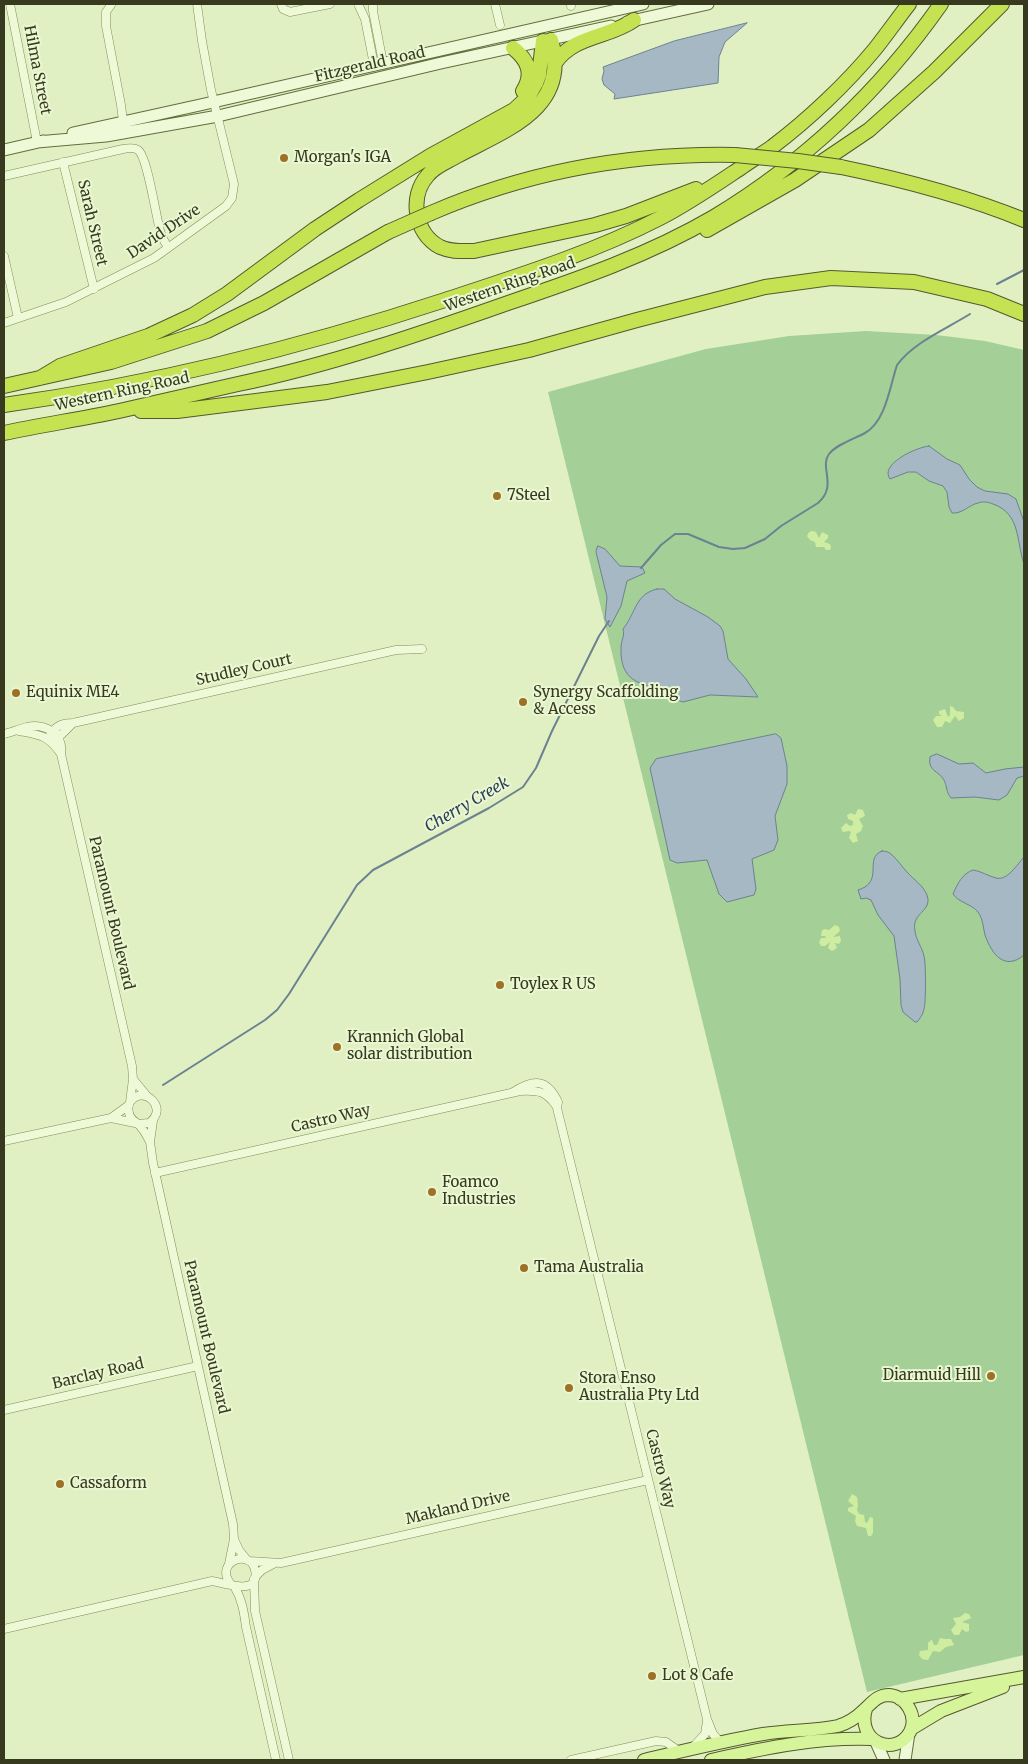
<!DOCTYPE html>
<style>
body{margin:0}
#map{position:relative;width:1028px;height:1764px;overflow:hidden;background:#e0f0c3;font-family:Merriweather,serif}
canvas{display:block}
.frame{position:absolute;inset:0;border:5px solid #373a1e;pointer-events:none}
</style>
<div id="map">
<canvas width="1028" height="1764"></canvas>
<div class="frame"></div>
</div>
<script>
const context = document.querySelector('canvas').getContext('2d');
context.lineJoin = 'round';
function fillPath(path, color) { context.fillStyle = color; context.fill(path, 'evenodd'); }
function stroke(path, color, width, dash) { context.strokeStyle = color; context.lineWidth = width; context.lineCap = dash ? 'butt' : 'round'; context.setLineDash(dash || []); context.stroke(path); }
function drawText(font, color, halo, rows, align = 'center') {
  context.font = font + ' Merriweather,serif'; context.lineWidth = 4; context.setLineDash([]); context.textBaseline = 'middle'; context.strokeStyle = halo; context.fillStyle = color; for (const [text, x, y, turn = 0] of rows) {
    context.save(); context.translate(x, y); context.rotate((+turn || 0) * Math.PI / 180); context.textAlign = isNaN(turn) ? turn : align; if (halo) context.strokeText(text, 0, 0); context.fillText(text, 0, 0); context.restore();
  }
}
const green = new Path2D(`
 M866,331l70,4 49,6 39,9v1305l-157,37 -319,-1300 158,-43 83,-13z`);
const sand = new Path2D(`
 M812,531l4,1 3,6 3,-6 6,3v3l-4,4 6,2 1,3 -1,3h-4l-2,-3h-8l-1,-5 -5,-2 -3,-4 2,-4z
 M950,706l3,1 3,4 8,1v6l-5,3 -4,-5 -5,7 -5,-2 -3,6h-5l-4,-7 3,-4h6l-3,-2v-3l6,-2 3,8 2,-2z
 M858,809l5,1 2,6 -6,3 4,7 -2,5 -5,3 2,7 -5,2 -4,-5 2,-6 -2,-1 -6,1 -2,-4 5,-5 4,3 3,-1v-4l-5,-2 -1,-4 4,-2 4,2z
 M835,925l4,2 1,4 -7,6 7,-1 1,5 -2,3 -4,-1 2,5 -5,3 -4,-3 2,-6 -5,4h-4l-2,-4 2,-4h5l-1,-2h-4l1,-5 2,-2 5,1z
 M852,1494l5,3 1,8 -1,5 2,4 5,1 1,7 2,1 3,-6 3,1v15l-2,3h-3l-2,-8 -9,-2 -2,-5 1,-5 -8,-5v-3l6,-2 -6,-5z
 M965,1613l4,1 2,4 -9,4 7,2v7l-3,1 -4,-3 -3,6h-5l-3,-5 5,-6 -3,-6 7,-1z
 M940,1638l5,1h6l3,6 -8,2 -6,5 -7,-1 -5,9 -6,-1 -3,-4 1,-4 8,-1v-7l3,-3h1l2,5h3z`);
const water = new Path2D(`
 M747,23l-22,19 -6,15 -1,26 -104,16 1,-5 -11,-9 -2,-6 2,-8 -1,-4 71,-26z
 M929,446l18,13 13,6 9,14 8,8 8,4 23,3 8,5 8,23v42c-8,-23 -3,-50 -31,-60 -5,-2 -10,-3 -15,-1 -9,2 -16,11 -26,10l-3,-6 -2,-15 -4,-6 -14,-5 -13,-9h-8l-18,7c-11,-15 27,-32 39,-33z
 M598,546l7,3 15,17 22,1 3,6 -18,8 -6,25 -11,21 -5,-8 2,-22 -11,-45z
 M657,589h7l11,10 33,18 12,9 3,5 5,28 18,20 12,18 -48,-2 -27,7 -9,-3 -3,-7 -4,-3c-28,-4 -47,-8 -46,-41 0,-8 4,-12 2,-19 13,-16 12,-35 34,-40z
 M776,734l5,4 6,28v18l-12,32 3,24 -4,10 -22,9 4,30 -2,6 -27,7 -8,-8 -12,-34 -30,3 -7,-3 -20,-92 6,-9z
 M937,754l22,10 14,-1 13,10 19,-4 19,-2v9l-7,2 -10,17 -8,5 -24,-3 -24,1c-5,-6 -4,-12 -7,-18 -5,-9 -17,-9 -14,-23z
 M882,851c4,0 7,1 10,4 6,5 10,12 15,17 7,8 16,13 20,23 6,17 -16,17 -12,36 1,9 7,16 9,25 2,7 2,47 0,53 -1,6 -4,9 -7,13h-2l-12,-10 -2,-7 -1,-26 -6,-43 -16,-21 -7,-15 -5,-2 -5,1 -3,-9c27,-8 5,-32 24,-39z
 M1024,857v98c-19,16 -32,0 -39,-20 -2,-8 -2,-16 -7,-23 -6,-8 -19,-9 -25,-18 5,-11 9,-20 20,-24 8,1 15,6 23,8 12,3 21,-14 28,-21z`);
const stream = new Path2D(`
 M997,284l27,-14
 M641,568l20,-23 14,-11h13l31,13 14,2 12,-1 20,-9 16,-13 37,-23c20,-17 1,-36 11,-49 8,-10 25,-15 36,-21 21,-12 25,-47 32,-68 17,-23 49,-36 73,-51
 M163,1085l102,-65 12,-10 12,-16 68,-109 16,-15 116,-62 34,-21 13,-19 16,-37 47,-95 10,-15`);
const street = new Path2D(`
 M10,4l27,138
 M281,4l2,5 7,3 40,-8
 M373,4v7l10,52
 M495,4l5,21
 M571,4v2
 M111,5l-5,7v14l15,79 2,16 2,5
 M359,6l6,13 9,46
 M63,162l31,127
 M4,176l119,-27c5,-1 11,-2 15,1 10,7 18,69 23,84 2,5 5,10 7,14
 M4,256l14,62
 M4,323l62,-21 88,-44 72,-52 6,-8 2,-14 -23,-94 -9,-49 -5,-37
 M19,731c21,4 29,4 42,23
 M4,734c8,-2 15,-5 23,-7 18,-4 37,7 34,27l71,312 1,13 -3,23
 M53,738l9,-4 11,-11
 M48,739c6,-12 12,-16 25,-16l323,-73 26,-1
 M133,1079l14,17
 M513,1092c20,-13 34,-14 45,10l-1,6 150,611 6,15 8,9
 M111,1118l24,5
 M153,1121l-3,21 3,21 80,361 1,15 -5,25
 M138,1124l11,-1c21,-15 -6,-39 -19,-21 -2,3 -2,7 -1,11 1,7 6,8 10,12 4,4 8,11 11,17
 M4,1141l107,-23 18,-13
 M155,1173l365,-82c19,-1 26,0 37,16
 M4,1410l194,-44
 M234,1539l5,11 8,10
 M249,1561l32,2 367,-83
 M255,1577l7,-7 13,-7
 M254,1579l1,32 34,149
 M234,1586c8,13 10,26 12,41l30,133
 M4,1629l208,-48c12,2 49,16 43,-11 -5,-23 -42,-7 -24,14
 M693,1747l12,-13 2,-13
 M571,1760l85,-19 10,1 14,10`);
const secondary = new Path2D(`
 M627,22l81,-18
 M73,133l127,-28 443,-101
 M37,142l69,-6 112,-20 223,-53 170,-37
 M4,150l39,-9
 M876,1742l8,18
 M905,1760l4,-27`);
const primary = new Path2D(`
 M900,1699l124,-22
 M911,1729l30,-18 62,-24
 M644,1760c39,-9 79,-19 119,-26 25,-4 51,-3 75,-8 10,-3 19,-9 26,-16 8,-7 13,-15 25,-15 17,1 29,21 21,37 -15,26 -54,10 -44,-23
 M711,1760c54,-12 106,-23 161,-21`);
const highway = new Path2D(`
 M551,40c20,69 -46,90 -94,116 -10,6 -22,10 -29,19 -19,21 -14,58 12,72 11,5 22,4 34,4l121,-26 31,-9 70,-27
 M513,48c15,12 21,26 10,43
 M555,63c19,-28 54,-25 79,-43
 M841,167c63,13 124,29 183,53
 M431,213c98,-42 198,-60 304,-58
 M707,230l88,-50 74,-50 65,-58 68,-68
 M40,378l20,-12 88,-30 45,-21 34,-21 88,-65 44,-29 71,-44 84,-46 14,-13 8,-14 3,-8 4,-34
 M4,386l107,-24 96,-31 57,-28 124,-71
 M4,405c149,-21 298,-58 441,-105 73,-24 147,-47 215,-82 29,-15 55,-33 82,-51 10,-7 20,-13 30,-20 36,-27 75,-64 103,-98 12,-15 23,-31 34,-45
 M141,411h36l150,-19 101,-20 101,-22 108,-30 128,-33 66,-9 83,4 73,17 37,15
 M4,433c38,-8 77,-14 115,-22 40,-9 79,-18 119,-27 92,-19 182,-50 270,-81 71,-24 141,-48 206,-86 91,-55 166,-126 227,-213`);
const highwayBridge = new Path2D(`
 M735,155l63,6 43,6
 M388,232l43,-19`);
const markers = [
 [284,158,5,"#9d7227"],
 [497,496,5,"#9d7227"],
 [16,693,5,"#9d7227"],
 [523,702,5,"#9d7227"],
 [500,985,5,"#9d7227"],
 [337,1047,5,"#9d7227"],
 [432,1192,5,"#9d7227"],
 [524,1268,5,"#9d7227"],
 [991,1376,5,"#9d7227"],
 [569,1388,5,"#9d7227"],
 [60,1484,5,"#9d7227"],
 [652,1676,5,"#9d7227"]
];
const streetNames = [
 ["Fitzgerald Road",370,65,-13],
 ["Hilma Street",37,70,79],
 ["Sarah Street",92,223,77],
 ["David Drive",164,232,-34],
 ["Western Ring Road",510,285,-19],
 ["Western Ring Road",122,392,-12],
 ["Studley Court",244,670,-13],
 ["Paramount Boulevard",111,913,77],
 ["Castro Way",331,1119,-13],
 ["Paramount Boulevard",206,1337,77],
 ["Barclay Road",98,1374,-13],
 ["Castro Way",660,1469,76],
 ["Makland Drive",458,1508,-13]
];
const poiNames = [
 ["Morgan's IGA",294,158],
 ["7Steel",507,496],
 ["Equinix ME4",26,693],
 ["Synergy Scaffolding",533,693],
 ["& Access",533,710],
 ["Toylex R US",510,985],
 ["Krannich Global",347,1038],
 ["solar distribution",347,1055],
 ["Foamco",442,1183],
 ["Industries",442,1200],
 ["Tama Australia",534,1268],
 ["Diarmuid Hill",981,1376,"right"],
 ["Stora Enso",579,1379],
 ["Australia Pty Ltd",579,1396],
 ["Cassaform",70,1484],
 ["Lot 8 Cafe",662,1676]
];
const waterNames = [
 ["Cherry Creek",467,805,-30]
];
fillPath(green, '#a4cf97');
fillPath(sand, '#cfeda0');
fillPath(water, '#a6b8c3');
stroke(water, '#6c8291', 1);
stroke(stream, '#6c8291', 2);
stroke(street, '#828b59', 9);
stroke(secondary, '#666d3c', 13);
stroke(primary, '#54592e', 14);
stroke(highway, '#54592e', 16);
stroke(street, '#eefad7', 8);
stroke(secondary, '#eefad7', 11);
stroke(primary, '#d6f49a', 12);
stroke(highway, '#c4e251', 14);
stroke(highwayBridge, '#54592e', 16, []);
stroke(highwayBridge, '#c4e251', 14);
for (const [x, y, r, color] of markers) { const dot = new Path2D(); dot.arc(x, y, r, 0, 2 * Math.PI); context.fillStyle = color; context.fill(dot); stroke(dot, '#eaf7d3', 2); }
drawText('15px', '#373a1e', '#eaf7d3', streetNames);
drawText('15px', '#373a1e', '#eaf7d3', poiNames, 'left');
drawText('italic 16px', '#2d405b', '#eaf7d3', waterNames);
</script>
